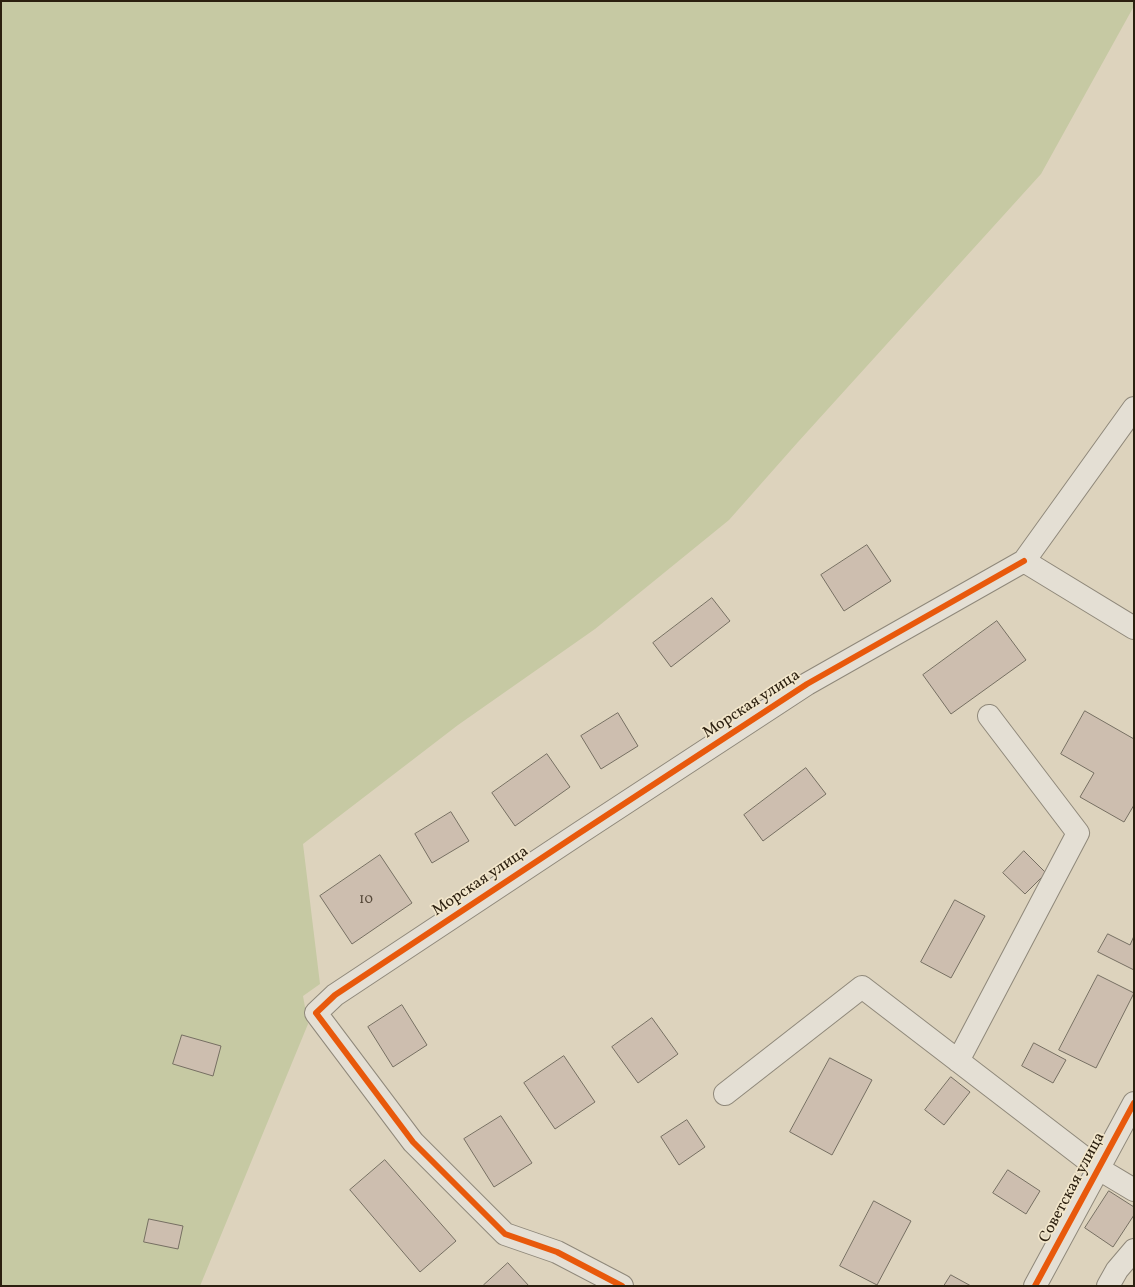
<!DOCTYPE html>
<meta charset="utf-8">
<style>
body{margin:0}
#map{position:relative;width:1135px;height:1287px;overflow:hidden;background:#ddd3bd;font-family:Vollkorn,serif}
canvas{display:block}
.frame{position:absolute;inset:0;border:2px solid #2b1f0f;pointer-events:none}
</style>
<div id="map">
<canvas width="1135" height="1287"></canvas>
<div class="frame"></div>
</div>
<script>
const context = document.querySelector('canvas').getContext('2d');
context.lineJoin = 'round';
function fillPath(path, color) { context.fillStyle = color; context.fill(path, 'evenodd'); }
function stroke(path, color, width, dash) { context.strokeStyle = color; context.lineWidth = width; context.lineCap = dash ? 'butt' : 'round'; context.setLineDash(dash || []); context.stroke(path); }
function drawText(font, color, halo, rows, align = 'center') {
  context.font = font + ' Vollkorn,serif'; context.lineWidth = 3.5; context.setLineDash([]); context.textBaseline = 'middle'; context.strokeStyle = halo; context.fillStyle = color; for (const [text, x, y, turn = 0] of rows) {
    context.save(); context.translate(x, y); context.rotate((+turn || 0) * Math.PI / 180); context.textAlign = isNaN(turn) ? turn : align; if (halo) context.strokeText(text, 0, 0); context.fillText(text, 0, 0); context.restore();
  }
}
const green = new Path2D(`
 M1,1h1133v5l-93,168 -243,268 -69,78 -134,109 -137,96 -155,119 17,140 -17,12 5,28 -108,262h-199z`);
const building = new Path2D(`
 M867,545l24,36 -47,30 -23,-36z
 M712,598l18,23 -59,46 -18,-24z
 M997,621l29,39 -75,54 -28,-39z
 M1085,711l49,28v66l-10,17 -44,-25 14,-24 -33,-19z
 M618,713l20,33 -37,23 -20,-33z
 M547,754l23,33 -55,39 -23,-33z
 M806,768l20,26 -63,47 -19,-26z
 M451,812l18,29 -37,22 -17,-29z
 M1024,851l22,22 -21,21 -22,-21z
 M380,855l32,48 -60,41 -32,-48z
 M955,900l30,16 -34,62 -30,-16z
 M1108,934l22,11 4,-9v34l-36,-18z
 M1098,975l36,18 -38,75 -37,-18z
 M402,1005l25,40 -34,22 -25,-40z
 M652,1018l26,36 -40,29 -26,-36z
 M182,1035l39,11 -8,30 -40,-12z
 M1034,1043l32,17 -13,23 -31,-17z
 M564,1056l31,46 -40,27 -31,-46z
 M830,1058l42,22 -40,75 -42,-23z
 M951,1077l19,15 -26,33 -19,-15z
 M501,1116l31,47 -38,24 -30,-48z
 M687,1120l18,27 -26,18 -18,-28z
 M385,1160l71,81 -36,31 -70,-82z
 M1008,1170l32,21 -14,23 -33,-21z
 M1109,1191l25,16v8l-21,32 -28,-19z
 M874,1201l37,20 -34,64 -37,-19z
 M149,1219l34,7 -5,23 -34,-7z
 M508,1263l21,23h-44l-1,-1z
 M951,1275l20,11h-27z`);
const minor = new Path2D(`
 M1134,408l-110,153 110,67
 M958,1061l120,-228 -89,-117
 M725,1094l137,-107 237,182 35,21
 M622,1286l-65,-34 -52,-18 -92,-92 -97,-129 19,-18 243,-161 229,-150 217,-123
 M1035,1286l99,-183
 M1108,1286l9,-16 17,-20`);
const cycleway = new Path2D(`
 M622,1286l-65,-34 -52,-18 -92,-92 -97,-129 19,-18 243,-161 229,-150 217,-123
 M1035,1286l99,-183`);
const numberNames = [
 ["10",366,900]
];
const streetNames = [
 ["Морская улица",752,705,-33],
 ["Морская улица",481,882,-34],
 ["Советская улица",1073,1188,-62]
];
fillPath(green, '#c6c9a3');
fillPath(building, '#cdbeaf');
stroke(building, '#766f62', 1);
stroke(minor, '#8f887a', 24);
stroke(minor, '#e4dfd4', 22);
stroke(cycleway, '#e8590c', 6);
drawText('14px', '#554839', null, numberNames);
drawText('16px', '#2b1f0f', '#f2e6cb', streetNames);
</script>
